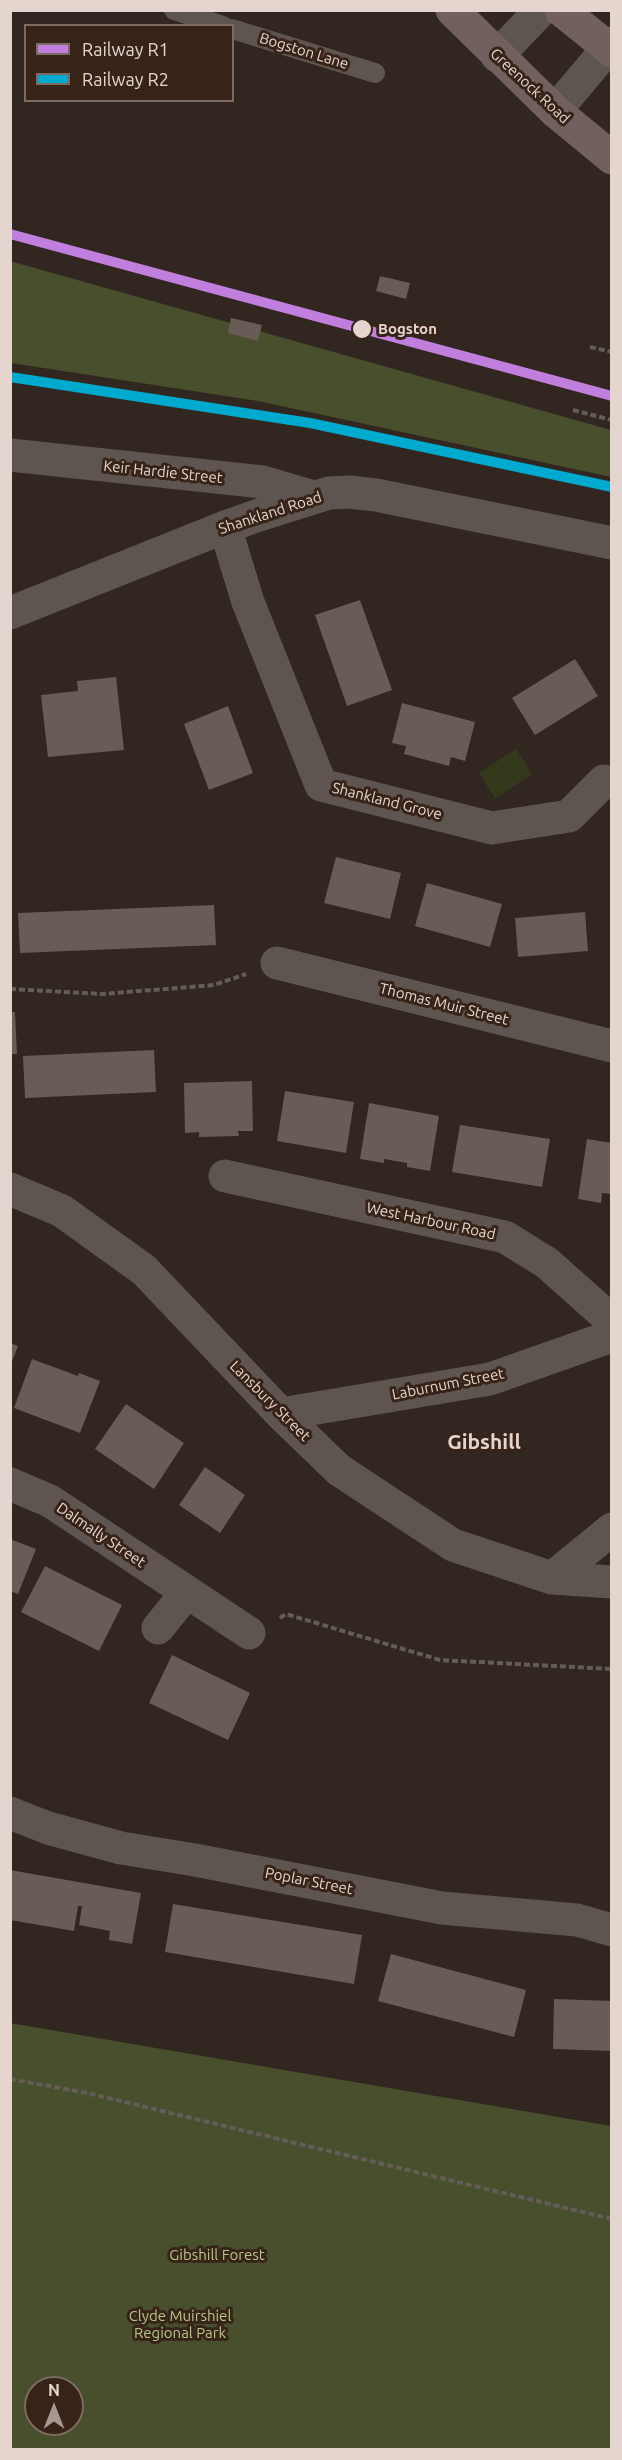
<!DOCTYPE html>
<style>
body{margin:0}
#map{position:relative;width:622px;height:2460px;overflow:hidden;background:#312620;font-family:Ubuntu,sans-serif}
canvas{display:block}
.frame{position:absolute;inset:0;border:12px solid #e4d6cf;pointer-events:none}
.legend{position:absolute;left:24px;top:24px;width:210px;height:78px;box-sizing:border-box;background:#382319;border:2px solid #7d6b62;margin:0;padding:8px 10px;list-style:none;font-size:18px;color:#e4d6cf}
.legend li{display:flex;align-items:center;gap:12px;height:30px}
.legend b{width:30px;border:2px solid #7d6b62}
.north{position:absolute;left:24px;top:2376px;width:60px;height:60px;box-sizing:border-box;background:#382319;border:2px solid #7d6b62;border-radius:50%;rotate:0deg;font-size:16px;font-weight:700;line-height:24px;text-align:center;color:#e4d6cf}
.north::after{content:'';display:block;margin:auto;width:21px;height:27px;background:#a59892;clip-path:polygon(50% 0,100% 100%,50% 72%,0 100%)}
</style>
<div id="map">
<canvas width="622" height="2460"></canvas>
<div class="frame"></div>
<ul class="legend">
<li><b style="height:8px;background:#c07fdc"></b>Railway R1</li>
<li><b style="height:8px;background:#00a9ce"></b>Railway R2</li>
</ul>
<div class="north">N</div>
</div>
<script>
const context = document.querySelector('canvas').getContext('2d');
context.lineJoin = 'round';
function fillPath(path, color) { context.fillStyle = color; context.fill(path, 'evenodd'); }
function stroke(path, color, width, dash) { context.strokeStyle = color; context.lineWidth = width; context.lineCap = dash ? 'butt' : 'round'; context.setLineDash(dash || []); context.stroke(path); }
function drawText(font, color, halo, rows, align = 'center') {
  context.font = font + ' Ubuntu,sans-serif'; context.lineWidth = 6; context.setLineDash([]); context.textBaseline = 'middle'; context.strokeStyle = halo; context.fillStyle = color; for (const [text, x, y, turn = 0] of rows) {
    context.save(); context.translate(x, y); context.rotate((+turn || 0) * Math.PI / 180); context.textAlign = isNaN(turn) ? turn : align; if (halo) context.strokeText(text, 0, 0); context.fillText(text, 0, 0); context.restore();
  }
}
const green = new Path2D(`
 M516,749l16,25 -37,25 -16,-26z`);
const forest = new Path2D(`
 M10,261l601,169v47l-353,-76 -247,-38z
 M10,2023l601,103v323h-600zM36,2388h36v36h-36z`);
const building = new Path2D(`
 M380,276l30,7 -4,16 -30,-8z
 M231,318l31,7 -4,16 -30,-8z
 M360,600l32,90 -45,16 -32,-91z
 M575,659l23,37 -63,39 -23,-37z
 M116,677l8,73 -76,7 -7,-62 37,-4 -1,-10z
 M402,703l73,19 -10,39 -14,-4 -2,9 -45,-12 2,-8 -14,-3z
 M228,706l25,67 -44,17 -25,-66z
 M336,857l65,16 -11,46 -66,-16z
 M427,883l75,21 -12,43 -75,-21z
 M214,905l2,40 -196,8 -2,-40z
 M585,912l3,39 -70,6 -3,-39z
 M10,1012h5l2,42h-7z
 M154,1050l2,42 -131,6 -2,-42z
 M252,1081l1,50h-15l1,5 -40,1v-5l-14,1 -1,-50z
 M285,1091l69,11 -8,51 -69,-12z
 M369,1103l70,13 -9,55 -23,-4v-4l-12,-2 -11,-2v4l-24,-4z
 M460,1125l90,14 -8,48 -90,-15z
 M587,1139l25,4v51l-10,-1 -1,10 -23,-4z
 M10,1343l8,3 -7,18h-1z
 M32,1359l46,17 1,-3 21,8 -20,52 -66,-25z
 M126,1404l58,39 -30,46 -59,-40z
 M205,1467l40,28 -25,38 -41,-28z
 M10,1539l26,10 -18,45 -8,-3z
 M45,1566l77,39 -23,46 -78,-39z
 M172,1655l78,38 -22,47 -79,-37z
 M10,1870l131,23 -9,51 -23,-4 1,-9 -31,-6 3,-19h-4l-4,25 -64,-11z
 M173,1904l189,31 -8,49 -189,-32z
 M391,1954l135,36 -12,47 -136,-36z
 M554,1999l58,2v50l-59,-2z`);
const path = new Path2D(`
 M590,347l22,5
 M573,410l39,10
 M10,989l93,5 111,-9 32,-11
 M280,1618l6,-4 154,46 172,9
 M10,2079l77,14 525,126`);
const service = new Path2D(`
 M174,10l49,16
 M232,29l143,44`);
const minor = new Path2D(`
 M497,56l44,-46
 M555,111l57,-68
 M10,455l253,27 51,15
 M225,527l23,75 73,183 171,43 77,-12 35,-35
 M10,613l215,-86 34,-12 70,-22 20,-1 27,3 236,48
 M277,963l335,83
 M225,1176l280,61 42,26 65,58
 M10,1189l52,22 82,59 137,144 58,56 114,75 99,33 60,4
 M281,1414l209,-35 122,-43
 M10,1484l40,17 199,132
 M552,1578l60,-49
 M158,1628l29,-36
 M10,1813l38,15 73,20 74,12 247,48 135,12 35,10`);
const trunk = new Path2D(`
 M452,10l103,101 57,47
 M561,10l51,41`);
const rail1 = new Path2D(`
 M10,234l602,162`);
const rail2 = new Path2D(`
 M10,377l300,46 302,64`);
const markers = [
 [362,329,10,"#e4d6cf"]
];
const streetNames = [
 ["Bogston Lane",304,51,17],
 ["Greenock Road",530,86,43],
 ["Keir Hardie Street",163,472,6],
 ["Shankland Road",270,513,-18],
 ["Shankland Grove",387,801,14],
 ["Thomas Muir Street",444,1004,14],
 ["West Harbour Road",431,1221,12],
 ["Laburnum Street",448,1384,-11],
 ["Lansbury Street",270,1401,45],
 ["Dalmally Street",101,1535,34],
 ["Poplar Street",309,1881,11]
];
const stopNames = [
 ["Bogston",378,329]
];
const parkNames = [
 ["Gibshill Forest",217,2255],
 ["Clyde Muirshiel",180,2316],
 ["Regional Park",180,2333]
];
const districtNames = [
 ["Gibshill",484,1442]
];
fillPath(green, '#34391c');
fillPath(forest, '#474f2c');
fillPath(building, '#695b55');
stroke(path, '#645c57', 4, [6, 3]);
stroke(service, '#5e5550', 20);
stroke(minor, '#5e5550', 33);
stroke(trunk, '#72605f', 33);
stroke(rail1, '#c07fdc', 10);
stroke(rail2, '#00a9ce', 10);
for (const [x, y, r, color] of markers) { const dot = new Path2D(); dot.arc(x, y, r, 0, 2 * Math.PI); context.fillStyle = color; context.fill(dot); stroke(dot, '#382319', 2); }
drawText('15px', '#e4d6cf', '#382319', streetNames);
drawText('bold 15px', '#e4d6cf', '#382319', stopNames, 'left');
drawText('15px', '#b5c785', '#382319', parkNames);
drawText('bold 21px', '#e4d6cf', '#382319', districtNames);
</script>
